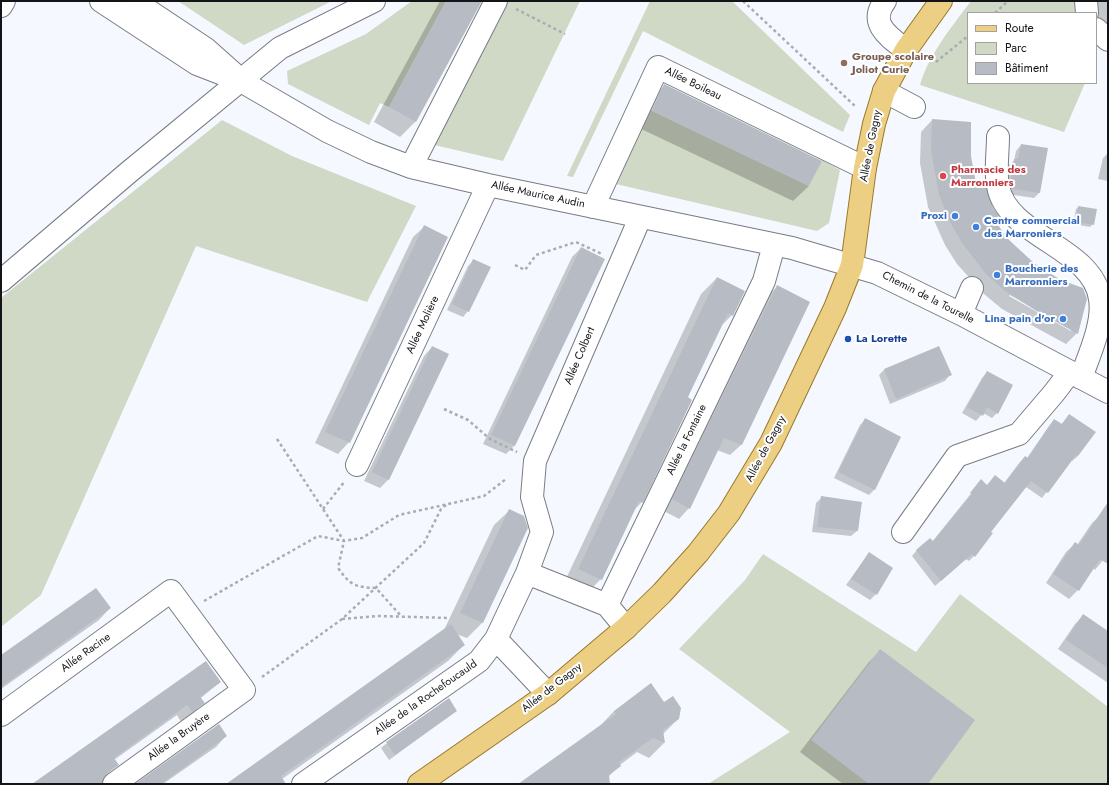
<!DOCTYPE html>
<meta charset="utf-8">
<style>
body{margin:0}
#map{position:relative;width:1109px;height:785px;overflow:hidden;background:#f5f9ff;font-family:Jost,sans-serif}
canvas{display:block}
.frame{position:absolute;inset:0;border:2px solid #131417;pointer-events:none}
.legend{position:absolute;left:967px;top:12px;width:130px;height:72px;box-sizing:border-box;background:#fff;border:1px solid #a1a1a2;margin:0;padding:5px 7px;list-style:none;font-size:12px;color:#131417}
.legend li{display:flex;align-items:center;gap:8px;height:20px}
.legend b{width:20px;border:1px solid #a1a1a2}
</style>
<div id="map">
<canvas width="1109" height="785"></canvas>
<div class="frame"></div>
<ul class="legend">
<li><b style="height:5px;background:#edcf84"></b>Route</li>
<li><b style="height:11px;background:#d0d8c6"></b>Parc</li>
<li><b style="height:11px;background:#b7bbc3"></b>Bâtiment</li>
</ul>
</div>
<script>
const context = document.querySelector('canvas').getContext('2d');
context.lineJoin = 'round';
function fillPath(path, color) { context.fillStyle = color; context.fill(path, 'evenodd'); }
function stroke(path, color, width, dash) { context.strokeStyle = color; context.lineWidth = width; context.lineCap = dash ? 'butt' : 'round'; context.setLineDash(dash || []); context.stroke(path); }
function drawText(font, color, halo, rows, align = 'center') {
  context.font = font + ' Jost,sans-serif'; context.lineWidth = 4; context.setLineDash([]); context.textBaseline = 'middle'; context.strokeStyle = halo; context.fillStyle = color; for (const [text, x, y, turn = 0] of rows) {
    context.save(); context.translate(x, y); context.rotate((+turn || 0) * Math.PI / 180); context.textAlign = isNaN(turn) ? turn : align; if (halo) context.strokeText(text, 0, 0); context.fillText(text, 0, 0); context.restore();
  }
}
const green = new Path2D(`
 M178,1h154l-88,44z
 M412,1h34l-57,106 -9,-4 -11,22 -81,-41 -1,-13 79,-37z
 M506,1h74l-77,160 -73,-17z
 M650,1h82l118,114 -7,17 -200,-101 -70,146 -6,-1z
 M971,1h104l1,12h-108v70h117l-21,49 -144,-47c9,-31 31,-57 51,-84z
 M650,110l159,76 13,-26 18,10 -11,53 -12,8 -201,-47z
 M222,120l70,36 124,50 -49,96 -171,-56 -155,349 -40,32v-329z
 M763,554l153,98 44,-58 148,113v77h-400l82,-52 -111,-83 66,-69z`);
const shadow = new Path2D(`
 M440,1h41l-65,120 -16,16 -26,-15z
 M1086,1h22v27h-12z
 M664,86l145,100 -16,15 -156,-74 11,-26z
 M932,120l38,36 5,28 22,32 -4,4 13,18 28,27 27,16 16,52 -11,11 -64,-35 -18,-15 -27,-30 -12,-19 -17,-38 -8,-44 1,-31zM1010,295l61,34v2l-62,-35z
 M1021,145l18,48 -5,5 -27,-4 -2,-5 4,-24 5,-4 2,-10z
 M1108,153v28l-10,-2 5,-21z
 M1079,207l14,17 -3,3 -17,-3 3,-15z
 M425,226l-76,216 -11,12 -23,-11 98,-206z
 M581,248l23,11 -90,187 -8,8 -23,-10 89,-187z
 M474,260l-6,51 -5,6 -16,-7 21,-44z
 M717,278l15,37 -13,13 -33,70 5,3 -49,101 -9,9 -32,68 -16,16 -22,-10 138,-291z
 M777,287l32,15 -68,143 -11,10 -13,-5 -28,58 -10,11 -17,-9 104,-213z
 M432,347l-44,133 -8,8 -16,-7 60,-125z
 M884,370l66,5 -5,6 -55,23 -11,-29z
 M987,372l10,41 -5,5 -9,-5 -7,8 -14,-8 20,-35z
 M1069,415l9,41 -6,5 -1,-1 -29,38 -16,-11 -36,45 -16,24 -5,5 -3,-2 -31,27 -23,-30 5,-6 15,-8 49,-61 6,5 17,-3 16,-21 5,-5 2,1 22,-32 5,-5 7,4z
 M866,419l34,18 -26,53 -5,5 -35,-17 26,-53z
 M821,498l36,33 -6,5 -39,-4 4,-29z
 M1108,508v46l-13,16 -2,-2 -15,22 -9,9 -23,-16 20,-31 9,-8 2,1 15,-22z
 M510,510l17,18 -45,95 -15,15 -11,-4 8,11 -16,16 -173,123h-47l216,-154 50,-105z
 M869,553l23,15 -16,26 -6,6 -24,-15z
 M110,608l-11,12 -98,69v-32z
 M1084,615l24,17v51l-50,-34 17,-25z
 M880,651l47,133h-84l-43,-32 69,-90z
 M220,682l-19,16 2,5 -10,10 -12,9 -4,-7 -63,45 3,5 -16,15v4h-67z
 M664,704l14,15 -15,15 1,9 -15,15 -12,-6 -17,13 -12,12 1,7h-89l80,-58 14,-15z
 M456,711l-67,49 -8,-12 6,-5z
 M226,736l-10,11 -53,37h-26z`);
const building = new Path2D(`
 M446,1h36l-66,121 -27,-15z
 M664,84l158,77 -13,25 -157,-75z
 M932,119l39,3v34l5,27 9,-3 8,28 6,8 -5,3 13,19 28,26 26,16 22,8 4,11 -9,35 -43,-24 -30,-19 -19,-17 -24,-31 -13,-23 -10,-25 -8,-44z
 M1021,144l27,4 -8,45 -28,-4 -2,-6 4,-24h4z
 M1078,206l19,3 -3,16 -18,-3z
 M424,225l24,12 -98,206 -25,-11z
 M581,247l24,12 -90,187 -24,-11z
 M473,259l18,8 -22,45 -17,-8z
 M717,277l28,14 -12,25 -5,-3 -40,84 4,3 -49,103 -4,-2 -37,79 -24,-11z
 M777,285l33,17 -68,143 -18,-7 -34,71 -18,-10z
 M432,346l17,8 -60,126 -17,-8z
 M939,346l13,29 -56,24 -12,-30z
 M987,371l26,14 -15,29 -11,-7 -4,9 -16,-9z
 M1069,414l27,18 -18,24 -2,-1 -28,38 -17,-12 -40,51 2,1 -18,24 -3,-3 -31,27 -25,-31 14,-12 3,3 39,-47 -2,-1 11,-14 6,6 8,-10 10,8 20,-27 3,2 26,-39 8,5z
 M865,418l36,19 -26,53 -37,-18z
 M821,496l41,6 -4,29 -41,-4z
 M1108,502v62l-8,-5 -21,32 -26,-17 22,-32 4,3z
 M509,509l15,7 4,12 -45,95 -23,-10z
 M869,552l24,16 -16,27 -26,-16z
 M96,588l15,20 -110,79v-32z
 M1083,614l25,17v37l-42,-28z
 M451,624l14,21 -184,131 5,8h-60z
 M880,649l95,71 -47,64h-59l-58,-44z
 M206,661l15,21 -21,15 5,6 -13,9 -5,-7 -73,53 5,7 -13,9 -4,10h-70z
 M651,683l13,19 9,-6 8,12 -2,11 -16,11 2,13 -12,-5 -34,24 2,4 -12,9 1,9h-92l98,-70 -2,-3z
 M449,698l8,13 -62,44 -9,-13z
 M219,724l8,12 -66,48h-26z`);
const path = new Path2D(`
 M743,1l113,106
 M516,9l49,25
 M995,13l13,-12
 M936,62l32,-26
 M515,265l10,5 11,-15 40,-13 26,12
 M444,409l24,11 22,19 27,13
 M277,439l67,102 -6,27c13,18 17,19 38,20l25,28
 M323,509l22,-28
 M204,601l114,-65 26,5 18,-3 37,-23 85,-19 22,-17
 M342,619l36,-3 71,2
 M262,677l80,-58 82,-76 17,-34 5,-4`);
const minor = new Path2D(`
 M101,1l96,63 44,17 86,50 44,21 40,15 77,18 304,63 85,25 84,41 147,78
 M134,1l72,48 27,24
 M885,1c-17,23 4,36 21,49
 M1086,1l1,12
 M1,6l3,-5
 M1096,29l12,11
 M884,91l30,16
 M998,137c0,15 -3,34 0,49 9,51 95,61 102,113 4,24 -11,56 -19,79
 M411,167l85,-166
 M593,207l65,-140 207,101
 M1,281l128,-109 151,-124 94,-47
 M961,314l11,-26
 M357,465l131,-280
 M903,532l54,-76 62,-22 35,-41 16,-21
 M527,573l80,32
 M626,628l-19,-23 157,-324 10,-36
 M496,639l52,55
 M1,715l170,-124 73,99 -130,94
 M303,784l176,-123 17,-22 31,-66 15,-41 -10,-35 3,-36 105,-243`);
const major = new Path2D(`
 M419,784l129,-90 78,-66 36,-35 36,-40 31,-40 42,-70 64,-135 17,-43 13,-97 9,-44 10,-33 22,-41 35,-49`);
const markers = [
 [844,63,4,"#8d6e63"],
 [943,176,4,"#e0444e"],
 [955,216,4,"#3f7fe0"],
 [976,227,4,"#3f7fe0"],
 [997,275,4,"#3f7fe0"],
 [1063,319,4,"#3f7fe0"],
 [848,339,4,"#1a4fb4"]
];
const educationNames = [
 ["Groupe scolaire",852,57],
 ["Joliot Curie",852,70]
];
const streetNames = [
 ["Allée Boileau",693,84,26],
 ["Allée de Gagny",871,146,-79],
 ["Allée Maurice Audin",538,195,12],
 ["Chemin de la Tourelle",928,298,27],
 ["Allée Molière",423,325,-65],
 ["Allée Colbert",580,356,-67],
 ["Allée la Fontaine",687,440,-64],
 ["Allée de Gagny",766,449,-62],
 ["Allée Racine",86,653,-36],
 ["Allée de Gagny",552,688,-38],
 ["Allée de la Rochefoucauld",426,698,-35],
 ["Allée la Bruyère",179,737,-36]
];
const healthNames = [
 ["Pharmacie des",951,170],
 ["Marronniers",951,183]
];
const shopNames = [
 ["Proxi",947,216],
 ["Centre commercial",984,221,"left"],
 ["des Marroniers",984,234,"left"],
 ["Boucherie des",1005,269,"left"],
 ["Marronniers",1005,282,"left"],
 ["Lina pain d'or",1055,319]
];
const transitNames = [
 ["La Lorette",856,339]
];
fillPath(green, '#d0d8c6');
fillPath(shadow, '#0003');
fillPath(building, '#b7bbc3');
stroke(minor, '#787c83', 24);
stroke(major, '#997929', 24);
stroke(path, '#a9acb1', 2.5, [3, 3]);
stroke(minor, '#fff', 22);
stroke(major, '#edcf84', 22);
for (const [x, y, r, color] of markers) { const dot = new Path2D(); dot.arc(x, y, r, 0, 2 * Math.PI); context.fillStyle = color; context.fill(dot); stroke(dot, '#fff', 1.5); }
drawText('bold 11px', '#785e54', '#fff', educationNames, 'left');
drawText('11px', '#131417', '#fff', streetNames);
drawText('bold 11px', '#be3a42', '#fff', healthNames, 'left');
drawText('bold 11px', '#366cbe', '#fff', shopNames, 'right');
drawText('bold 11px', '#164399', '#fff', transitNames, 'left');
</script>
